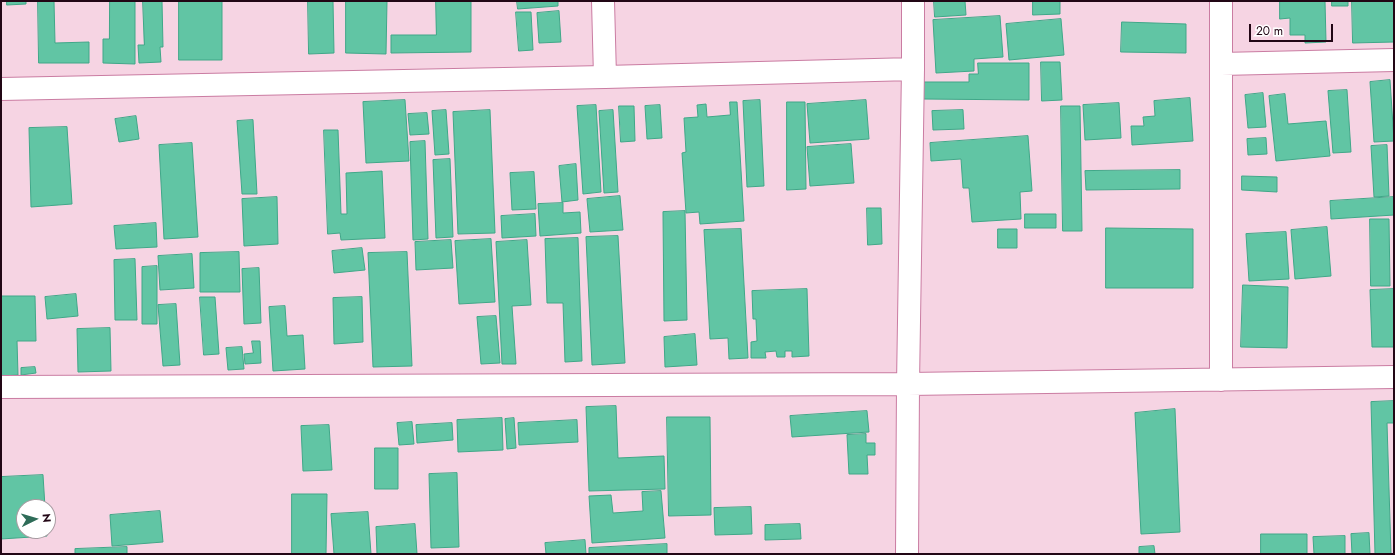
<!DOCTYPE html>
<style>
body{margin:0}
#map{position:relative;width:1395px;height:555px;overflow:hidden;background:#f6d4e3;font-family:Jost,sans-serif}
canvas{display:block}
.frame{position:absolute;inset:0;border:2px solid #220615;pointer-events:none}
.north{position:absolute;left:16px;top:499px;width:40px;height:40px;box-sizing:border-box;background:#fff;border:1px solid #a79ba1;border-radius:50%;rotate:85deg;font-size:11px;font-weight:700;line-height:16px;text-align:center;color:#220615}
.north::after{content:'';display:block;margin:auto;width:14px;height:18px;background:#2e6c58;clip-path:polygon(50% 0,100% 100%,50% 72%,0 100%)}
.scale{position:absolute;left:1249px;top:24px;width:84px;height:18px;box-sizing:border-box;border:2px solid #220615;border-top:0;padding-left:5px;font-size:12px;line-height:14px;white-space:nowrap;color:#220615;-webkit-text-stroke:3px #fff;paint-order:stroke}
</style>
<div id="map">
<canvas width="1395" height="555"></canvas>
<div class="frame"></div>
<div class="north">N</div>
<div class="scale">20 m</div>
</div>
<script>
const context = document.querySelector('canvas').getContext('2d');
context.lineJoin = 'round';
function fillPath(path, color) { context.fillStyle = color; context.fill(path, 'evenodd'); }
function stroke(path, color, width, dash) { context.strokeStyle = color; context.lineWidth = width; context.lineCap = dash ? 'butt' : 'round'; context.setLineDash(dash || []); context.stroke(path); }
const building = new Path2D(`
 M7,1h19v3l-19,1z
 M38,1h16l1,42 34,-1v21h-50z
 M110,1h25v63l-32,-1v-24h6z
 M143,1h19l1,46h-3l1,15 -22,1 -1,-18h6z
 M179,1h43v59h-43z
 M308,1h25l1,52 -25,1z
 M346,1h41l-1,53 -40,-1z
 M436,1h35v51l-80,1v-18h45z
 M517,1h41v5l-40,3z
 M934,1h31l1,14 -31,2z
 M1033,1h27v13l-27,1z
 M1280,1h45l1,41 -21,1v-8h-15v-17l-10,1z
 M1332,1h16v5h-16z
 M1352,1h42v41l-41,1z
 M559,11l2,31 -22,1 -2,-30z
 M516,12h15l2,38 -14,1z
 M1000,16l3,41 -29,2v12l-38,2 -3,-53z
 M1061,19l3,36 -55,5 -3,-36z
 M1122,22l64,2v29l-65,-1z
 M1041,62h19l2,38 -20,1z
 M978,63h51v37l-106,-1v-17h46v-8h9z
 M1390,80l4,61 -20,1 -4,-60z
 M1347,90l4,62 -18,1 -5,-62z
 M1263,93l3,34 -18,1 -3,-33z
 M1285,94l3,30 38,-3 4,35 -54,5 -7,-65z
 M1190,98l3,43 -61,4 -1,-19h13l-1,-9 12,-1 -1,-15z
 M405,100l4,61 -43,2 -3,-61z
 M760,100l4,86 -17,1 -4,-86z
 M866,100l3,39 -59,4 -3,-39z
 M730,102h7l7,119 -44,3 -1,-12 -13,1 -4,-60 4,-1 -2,-34 14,-1 -1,-12 9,-1 1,13 23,-2z
 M787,102h18l1,87 -19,1z
 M1119,103l2,35 -36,2 -2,-35z
 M596,105l5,87 -18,2 -6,-88z
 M660,105l2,33 -15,1 -2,-33z
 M619,106h15l1,35 -14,1z
 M1061,106h19l2,125h-19z
 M446,110l3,44 -14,1 -3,-44z
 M490,110l5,123 -37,1 -5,-122z
 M613,110l5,82 -14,1 -5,-82z
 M963,110l1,19 -31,1 -1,-19z
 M427,113l2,21 -19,1 -2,-21z
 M136,116l3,23 -20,3 -4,-23z
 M253,120l4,74h-15l-5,-73z
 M67,127l5,77 -41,3 -2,-79z
 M324,130h14l3,84h6l-1,-41 36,-2 3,67 -44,2 -1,-7 -12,1z
 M1028,136l4,55 -12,1 1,27 -49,3 -3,-34h-6l-2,-29 -30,2 -1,-18z
 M1266,138l1,16 -19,1 -1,-16z
 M425,141l3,98 -15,1 -3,-98z
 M192,143l6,94 -34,2 -5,-94z
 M851,144l3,39 -44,3 -3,-39z
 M1387,145l2,51 -15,1 -3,-51z
 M450,159l3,78 -17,1 -3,-78z
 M576,164l2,36 -16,2 -3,-36z
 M1180,170v19l-94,1 -1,-19z
 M534,172l2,37 -24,1 -2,-37z
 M1242,176l35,1v15l-35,-2z
 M620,196l3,34 -33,2 -3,-33z
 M277,197l1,47 -34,2 -2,-47z
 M1394,197v18l-63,4 -1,-18z
 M563,203v10l17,-1 1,21 -41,3 -2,-32z
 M867,208h14l1,36 -14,1z
 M685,211l2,109 -23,1 -1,-109z
 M535,214l1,22 -34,2 -1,-22z
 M1025,214h31v14h-31z
 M1370,219h19l1,67h-19z
 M156,223l1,24 -41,2 -2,-23z
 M1327,227l4,49 -36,3 -4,-49z
 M1106,228l87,1v59h-87z
 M741,229l7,129 -19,1 -1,-21 -18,1 -6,-109z
 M998,229h19v19h-19z
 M1286,232l3,47 -40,2 -3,-47z
 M618,236l7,127 -33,2 -6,-128z
 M578,238l4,123 -17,1 -2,-59h-16l-2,-64z
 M491,239l4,63 -36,2 -4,-63z
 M451,240l2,28 -37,2 -1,-28z
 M527,240l4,65 -19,1 4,58h-14l-6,-122z
 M362,248l3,22 -31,3 -2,-22z
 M239,252l1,40h-40v-39z
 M407,252l5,114 -39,1 -5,-114z
 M192,254l2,34 -34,2 -2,-34z
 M135,259l2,61h-22l-1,-60z
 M157,266v58h-15v-57z
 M259,268l2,55 -17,1 -2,-55z
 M1243,285l45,2 -1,61 -46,-1z
 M807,289l2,67 -17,1v-6h-7v6h-8l-1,-6 -11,1 1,6h-15v-16l6,-1 -1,-22h-3l-1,-28z
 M1394,289v58h-22l-2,-57z
 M76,294l2,22 -31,3 -2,-22z
 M1,296h34l1,45h-19l1,34 -17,1z
 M200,297h15l4,57 -15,1z
 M362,297l1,45 -29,2 -1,-46z
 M176,304l4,61 -17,1 -5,-61z
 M285,306l2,30 16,-1 2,34 -32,2 -4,-64z
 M496,316l4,47 -19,1 -4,-47z
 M110,328l1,43 -33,1 -1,-43z
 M695,334l2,31 -32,2 -1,-30z
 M252,341h8l1,22 -16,1 -1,-10 9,-1z
 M242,347l2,22 -16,1 -2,-22z
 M35,367l1,6 -15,2v-7z
 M1394,401v22h-7l4,131h-16l-4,-152z
 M616,406l2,52 46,-2 1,33 -76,2 -3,-84z
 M1175,409l5,123 -39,2 -6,-121z
 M867,411l2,21 -77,5 -2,-21z
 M667,417h43l1,98 -42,1z
 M502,418l1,32 -45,2 -1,-32z
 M514,418l2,30 -9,1 -2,-30z
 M577,420l1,22 -59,3 -1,-22z
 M412,422l2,22 -15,1 -2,-22z
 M452,423l1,17 -36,3 -1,-18z
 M329,425l3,45 -29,1 -2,-45z
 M866,434v9h9v12h-8l1,19h-19l-2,-39z
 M375,448h23v41h-23z
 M457,473l2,74 -28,1 -2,-74z
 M43,475l2,32h-21v24h22l1,5 -46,3v-62z
 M661,491l4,47 -73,5 -3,-47 22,-1 2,18 30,-2 -1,-19z
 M292,494h35l-1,60h-34z
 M751,507l1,27 -37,1 -1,-27z
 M160,511l3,31 -51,4 -2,-31z
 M368,512l3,42h-37l-3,-40z
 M415,524l2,30h-40l-1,-27z
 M800,524l1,15 -36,1v-15z
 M1369,533l1,21h-18l-1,-20z
 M1261,534h46v20h-46z
 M1345,536v18h-31l-1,-17z
 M585,540l1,14h-40l-1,-11z
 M667,544v10h-78v-6z
 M1154,546l1,8h-16v-7z
 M127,547v7h-52v-5z`);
const street = new Path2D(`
 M603,1l2,76
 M1221,64l173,-4
 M1,89l604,-12 308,-8
 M1221,380v-379
 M1,387l907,-3 486,-7
 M907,554l1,-170 5,-315v-68`);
fillPath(building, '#61c5a4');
stroke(building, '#40a788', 1);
stroke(street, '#ca7ca2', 24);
stroke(street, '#fff', 22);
</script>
